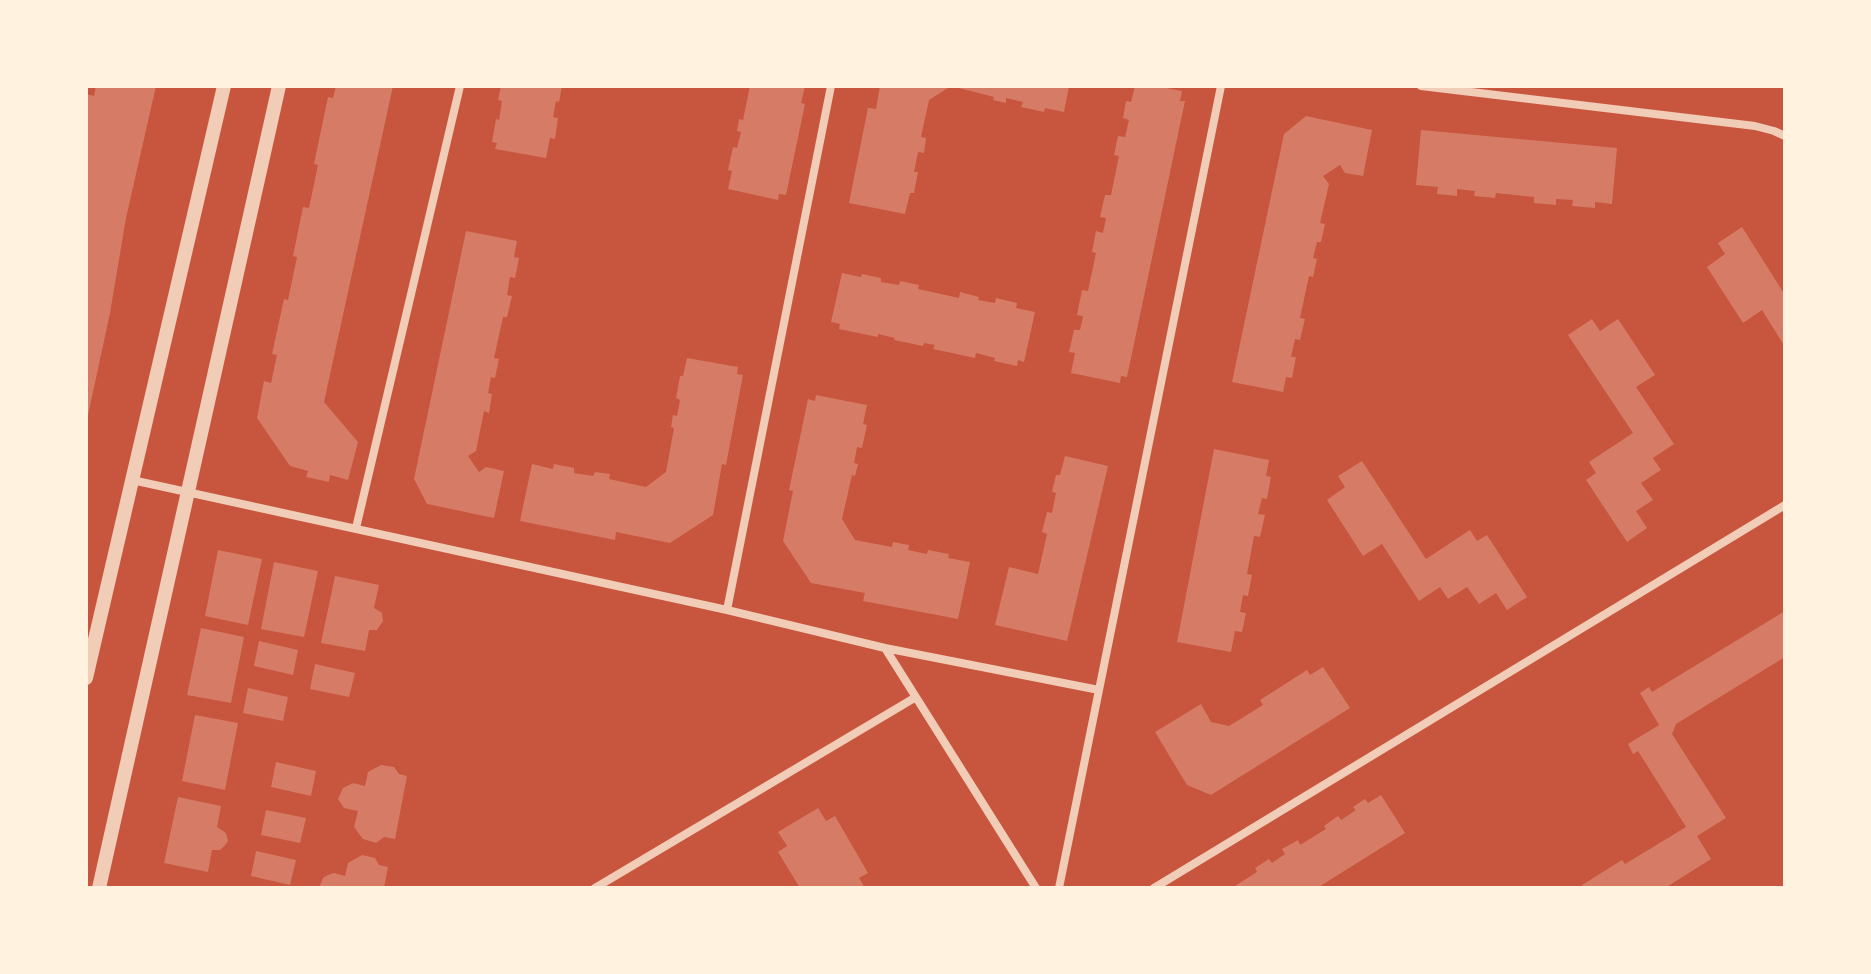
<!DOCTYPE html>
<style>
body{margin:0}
#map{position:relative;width:1871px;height:974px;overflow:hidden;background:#c8553d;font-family:Commissioner,sans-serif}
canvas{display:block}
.frame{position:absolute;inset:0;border:88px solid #fff3e0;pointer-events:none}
</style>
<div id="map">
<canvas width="1871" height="974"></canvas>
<div class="frame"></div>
</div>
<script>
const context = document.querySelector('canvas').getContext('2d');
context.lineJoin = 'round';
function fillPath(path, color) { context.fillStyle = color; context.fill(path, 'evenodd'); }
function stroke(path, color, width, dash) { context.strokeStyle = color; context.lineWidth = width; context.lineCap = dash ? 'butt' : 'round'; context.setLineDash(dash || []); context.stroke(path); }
const building = new Path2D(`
 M96,86h60l-30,132 -16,95 -23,107 -1,-326 8,2z
 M336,86h57l-69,316 34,40 -10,38 -18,-5 -1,7 -23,-5 2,-6 -18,-5 -33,-48 7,-37 7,2 6,-28 -5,-1 12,-55 4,1 9,-43 -4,-1 10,-49 6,1 9,-43 -4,-1 14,-67 5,1z
 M501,86h61l-3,16 -3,-1 -3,16 5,1 -3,21 -5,-1 -4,20 -51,-9 2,-6 -5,-1 4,-23 3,1 3,-19 -4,-1z
 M750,86h55l-4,17 4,1 -19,91 -7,-1 -1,6 -50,-11 4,-18 -4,-1 5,-23 4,1 4,-16 -4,-1 2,-12 4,1z
 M880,86h189l-5,26 -19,-4 -1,4 -23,-5 2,-5 -17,-4v5l-13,-3 1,-3 -43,-11 -22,14 -8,37 5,1 -2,15 -6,-1 -4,20h4l-4,21h-4l-5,21 -56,-11 19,-95 8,1z
 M1135,86h21l26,5 -2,10h5l-58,276 -6,-1 -1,7 -49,-10 4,-20 -6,-1 5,-22h6l3,-14 -6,-1 5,-25 6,1 8,-38 -4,-1 4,-21 7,2 3,-15 -6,-1 5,-22h6l8,-39 -5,-1 4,-19 7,1 4,-17 -6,-2 3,-17 5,1z
 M1306,116l66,14 -9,46 -18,-3 -5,-8 -17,11 6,8 -9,39 5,1 -4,18h-4l-4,16 4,1 -4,18 -4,-1 -9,42 5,1 -5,21 -5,-1 -4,18h5l-4,21 -6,-1 -3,15 -51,-10 52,-248z
 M1421,130l196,18 -5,56 -17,-2v6l-23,-2 1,-6 -17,-1v6l-22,-2v-6l-38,-4 -1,5 -21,-2 1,-5 -18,-2v7l-20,-2 1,-7 -22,-2z
 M1742,227l43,68v52l-23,-37 -19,13 -36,-56 18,-13 -7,-11z
 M466,231l51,10 -3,16 5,1 -4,20 -5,-1 -3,18 5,1 -5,21h-4l-9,41 5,1 -4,19 -4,-1 -3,16 4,1 -3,19 -5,-2 -8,40 -8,5 11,16 7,-5 18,4 -10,47 -67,-14 -13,-25z
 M842,273l19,4 1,-3 19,4v4l18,3 1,-4 19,4 -1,4 41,9 1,-6 19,5 -1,3 17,3 1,-5 21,5 -1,5 19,4 -11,50 -6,-2 -1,6 -23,-5 1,-3 -19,-5 -1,5 -42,-9 2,-4 -11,-2 -1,3 -29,-6 1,-2 -17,-4v3l-39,-8 1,-5 -9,-2z
 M1592,319l8,12 18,-12 37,56 -19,12 38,57 -21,14 8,12 -20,13 12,17 -17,11 11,17 -20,14 -41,-62 10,-7 -7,-11 44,-29 -65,-98z
 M687,358l51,9 -1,7 6,1 -17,90 -4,-1 -9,51 -43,28 -54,-11 -1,8 -95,-19 12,-57 21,5 1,-5 20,4v5l19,3 2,-4 15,2 -1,5 37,8 20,-15 8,-44 -3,-1 2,-12 4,1 3,-16 -4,-2 4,-22h3z
 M816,395l51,10 -4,19 4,1 -5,23 -5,-1 -3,16 4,1 -3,12 -3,-1 -10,44 13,21 37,7 1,-5 16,3 -1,5 19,4 1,-4 21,4 -1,4 22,4 -12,57 -95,-18 2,-8 -54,-10 -28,-42 10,-50 -4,-1 19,-91 7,2z
 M1214,449l55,11 -3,16 5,1 -4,22 -5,-1 -4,16 7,1 -5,22 -6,-1 -7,38 5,1 -4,21 -5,-1 -3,17 6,1 -4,19 -7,-1 -4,21 -54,-10z
 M1065,456l43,10 -41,175 -72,-16 14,-58 29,7 9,-40 -5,-2 5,-20 5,1 4,-20 -4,-1 4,-17h4z
 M1362,461l64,98 44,-29 7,11 10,-6 40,62 -20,13 -11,-17 -17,11 -12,-17 -19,12 -8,-12 -21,14 -37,-57 -19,12 -36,-56 18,-13 -7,-11z
 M218,550l44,9 -14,66 -43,-9z
 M274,562l44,9 -14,66 -43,-8z
 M335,576l44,9 -5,23 8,5 1,8 -6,9h-8l-4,21 -44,-8z
 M1785,611v46l-109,67 -4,10 54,84 -29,18 14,23 -46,29h-81l-2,-3 40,-25 3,4 61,-37 -48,-76 -5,3 -5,-10 31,-19 -19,-32 9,-6 3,5z
 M201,628l43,9 -13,66 -44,-8z
 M259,641l39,9 -5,25 -39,-9z
 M315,664l40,9 -6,24 -39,-8z
 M1323,667l27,41 -139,87 -24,-10 -32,-53 46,-28 10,18 18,4 34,-21 -3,-5 47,-30 3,5z
 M248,688l40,9 -5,24 -40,-8z
 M195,715l43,8 -13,67 -43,-9z
 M276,762l40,9 -5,25 -40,-9z
 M381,765l13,2 5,7 8,2 -12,63 -11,-2 -8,6 -13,-4 -9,-12 4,-16 -14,-3 -6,-9 5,-11 10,-5 12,3 3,-14z
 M1381,795l24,38 -88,55h-85l25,-16 -2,-4 14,-9 3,4 13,-9 -3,-5 16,-9 2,5 26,-16 -2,-3 14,-10 3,4 15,-10 -3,-3 12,-8 3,4z
 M178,797l43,9 -4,21 9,6 2,8 -2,3 -6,6h-8l-4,22 -44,-9z
 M818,808l8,13 9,-5 33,57 -9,5 6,10h-65l-22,-36 9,-6 -9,-14z
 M266,810l40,8 -6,25 -39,-8z
 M256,851l40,9 -6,25 -39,-9z
 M362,855l13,3 4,7 9,2 -4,21h-65l4,-10 5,-3 6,-2 11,3 3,-13z`);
const minor = new Path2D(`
 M1421,86l334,40 19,5 11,5
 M132,480l595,130 158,38 151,240
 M356,528l104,-442
 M727,610l104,-524
 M885,648l214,42 122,-604
 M595,888l321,-191
 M1059,888l40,-198
 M1154,888l631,-383`);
const tertiary = new Path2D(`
 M86,678l138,-592
 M99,888l180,-802`);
fillPath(building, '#d67c66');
stroke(minor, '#f1ccb7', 8);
stroke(tertiary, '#f1ccb7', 14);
</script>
